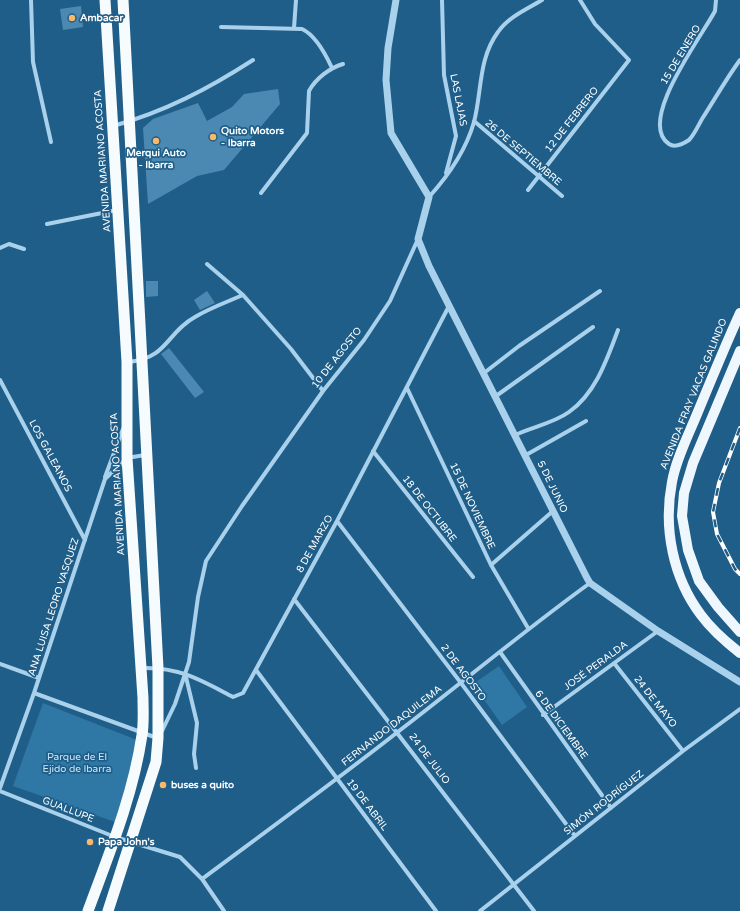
<!DOCTYPE html>
<meta charset="utf-8">
<style>
body{margin:0}
canvas{display:block;background:#1f5e89}
</style>
<canvas width="740" height="911"></canvas>
<script>
const context = document.querySelector('canvas').getContext('2d');
context.lineJoin = 'round';
function fillPath(path, color) { context.fillStyle = color; context.fill(path, 'evenodd'); }
function stroke(path, color, width, dash) { context.strokeStyle = color; context.lineWidth = width; context.lineCap = dash ? 'butt' : 'round'; context.setLineDash(dash || []); context.stroke(path); }
function drawText(font, color, halo, rows, align = 'center') {
  context.font = font + ' "Varela Round",sans-serif'; context.lineWidth = 3.5; context.setLineDash([]); context.textBaseline = 'middle'; context.strokeStyle = halo; context.fillStyle = color; for (const [text, x, y, turn = 0] of rows) {
    context.save(); context.translate(x, y); context.rotate((+turn || 0) * Math.PI / 180); context.textAlign = isNaN(turn) ? turn : align; if (halo) context.strokeText(text, 0, 0); context.fillText(text, 0, 0); context.restore();
  }
}
const green = new Path2D(`
 M499,666l28,41 -25,18 -29,-41z
 M43,703l94,37 -7,35 -15,47 -102,-36z`);
const building = new Path2D(`
 M81,6l2,21 -20,3 -3,-21z
 M278,89l2,15 -56,66 -27,6 -49,28 -5,-76 10,-9 45,-16 9,18 25,-14 12,-13z
 M146,281h12v15l-12,1z
 M207,291l8,12 -15,7 -6,-10z
 M169,348l35,44 -9,6 -34,-44z`);
const minor = new Path2D(`
 M31,0l2,62 18,80
 M442,0l2,75 12,61 -10,37
 M716,0l-1,11c-13,25 -79,111 -46,133 6,4 14,0 20,-4 5,-5 9,-14 13,-21 13,-20 24,-40 38,-59
 M221,27l81,2c13,6 24,26 30,39
 M294,28l2,-28
 M474,121l88,75
 M113,126c51,-14 95,-37 140,-66
 M528,190l101,-130 -34,-36 -15,-24
 M261,193l46,-60 2,-42c7,-13 21,-23 34,-27
 M429,197c19,-21 37,-47 45,-75 8,-30 4,-63 24,-90 10,-15 29,-23 44,-32
 M47,224l70,-14
 M0,248l9,-4 15,5
 M207,264l36,31 48,54 32,42
 M129,362c39,-4 37,-29 66,-45 15,-9 32,-15 48,-22
 M484,373l35,-27 81,-55
 M0,380l85,160
 M407,388l84,177 37,63
 M496,396l97,-69
 M515,435c17,-8 39,-12 54,-23 27,-19 38,-53 49,-82
 M373,451l100,126
 M526,455l60,-34
 M105,477l18,-48
 M337,521l124,162 114,153
 M491,565l62,-54
 M294,599l240,312
 M500,652l111,156
 M614,663l69,88
 M0,664l39,14
 M143,668c37,-1 59,13 90,29l10,-4 94,-172 112,-215
 M256,670l180,241
 M185,673l12,50 -3,31 2,14
 M34,693l123,45
 M543,715l115,-84
 M162,731l13,-27 14,-42 9,-65 8,-36 36,-55 81,-115 41,-51 26,-39 28,-62
 M0,788l34,-95 71,-214 22,-21 18,-3
 M0,791l115,46 65,20 22,22 22,32
 M202,879c66,-49 132,-97 197,-148 64,-49 126,-101 191,-148
 M480,911l203,-160 57,-42`);
const tertiary = new Path2D(`
 M396,0l-8,48 -2,32 5,53 38,64 -11,42 11,27 158,312 3,5 68,48 82,51`);
const primary = new Path2D(`
 M740,313c-15,33 -29,67 -43,101 -9,22 -21,45 -25,68 -9,46 1,96 29,133 11,15 25,27 39,38
 M740,351l-47,112 -9,30 -2,23 6,34 11,31 19,26 22,25`);
const trunk = new Path2D(`
 M88,911c21,-57 45,-115 54,-176 2,-12 1,-25 1,-37l-16,-240v-96l-22,-362
 M108,911l48,-149 2,-24v-70l-35,-668`);
const rail = new Path2D(`
 M740,428l-21,55 -6,29 4,22 18,35 5,5`);
const markers = [
 [72,18,4,"#f9b969"],
 [213,137,4,"#f9b969"],
 [156,141,4,"#f9b969"],
 [163,785,4,"#f9b969"],
 [90,842,4,"#f9b969"]
];
const poiNames = [
 ["Ambacar",80,18],
 ["Quito Motors",221,131],
 ["- Ibarra",221,143],
 ["Merqui Auto",156,153,"center"],
 ["- Ibarra",156,165,"center"],
 ["buses a quito",171,785],
 ["Papa John's",98,842]
];
const streetNames = [
 ["15 DE ENERO",681,55,-59],
 ["LAS LAJAS",458,100,79],
 ["12 DE FEBRERO",572,120,-52],
 ["26 DE SEPTIEMBRE",523,153,40],
 ["AVENIDA MARIANO ACOSTA",103,161,-94],
 ["10 DE AGOSTO",337,358,-52],
 ["AVENIDA FRAY VACAS GALINDO",694,394,-68],
 ["LOS GALEANOS",50,456,62],
 ["AVENIDA MARIANO ACOSTA",118,484,-93],
 ["5 DE JUNIO",552,487,64],
 ["15 DE NOVIEMBRE",472,506,65],
 ["18 DE OCTUBRE",429,509,52],
 ["8 DE MARZO",315,544,-61],
 ["ANA LUISA LEORO VASQUEZ",54,607,-72],
 ["JOSÉ PERALDA",596,666,-36],
 ["2 DE AGOSTO",463,673,53],
 ["24 DE MAYO",655,702,52],
 ["6 DE DICIEMBRE",561,725,54],
 ["FERNANDO DAQUILEMA",392,726,-38],
 ["24 DE JULIO",429,759,53],
 ["SIMÓN RODRÍGUEZ",604,803,-38],
 ["19 DE ABRIL",367,805,53],
 ["GUALLUPE",68,810,21]
];
const parkNames = [
 ["Parque de El",77,757],
 ["Ejido de Ibarra",77,769]
];
fillPath(green, '#2f77a4');
fillPath(building, '#4b89b2');
stroke(minor, '#a9d1eb', 4);
stroke(tertiary, '#a9d1eb', 7);
stroke(primary, '#eef7fe', 10);
stroke(trunk, '#f6fbfe', 11);
stroke(rail, '#fff', 4);
stroke(rail, '#1f5e89', 2.5, [8]);
for (const [x, y, r, color] of markers) { const dot = new Path2D(); dot.arc(x, y, r, 0, 2 * Math.PI); context.fillStyle = color; context.fill(dot); stroke(dot, '#1f5e89', 1.5); }
drawText('bold 10px', '#fff', '#1f5e89', poiNames, 'left');
drawText('10px', '#fff', '#1f5e89', streetNames);
drawText('10px', '#cee8f8', '#1f5e89', parkNames);
</script>
